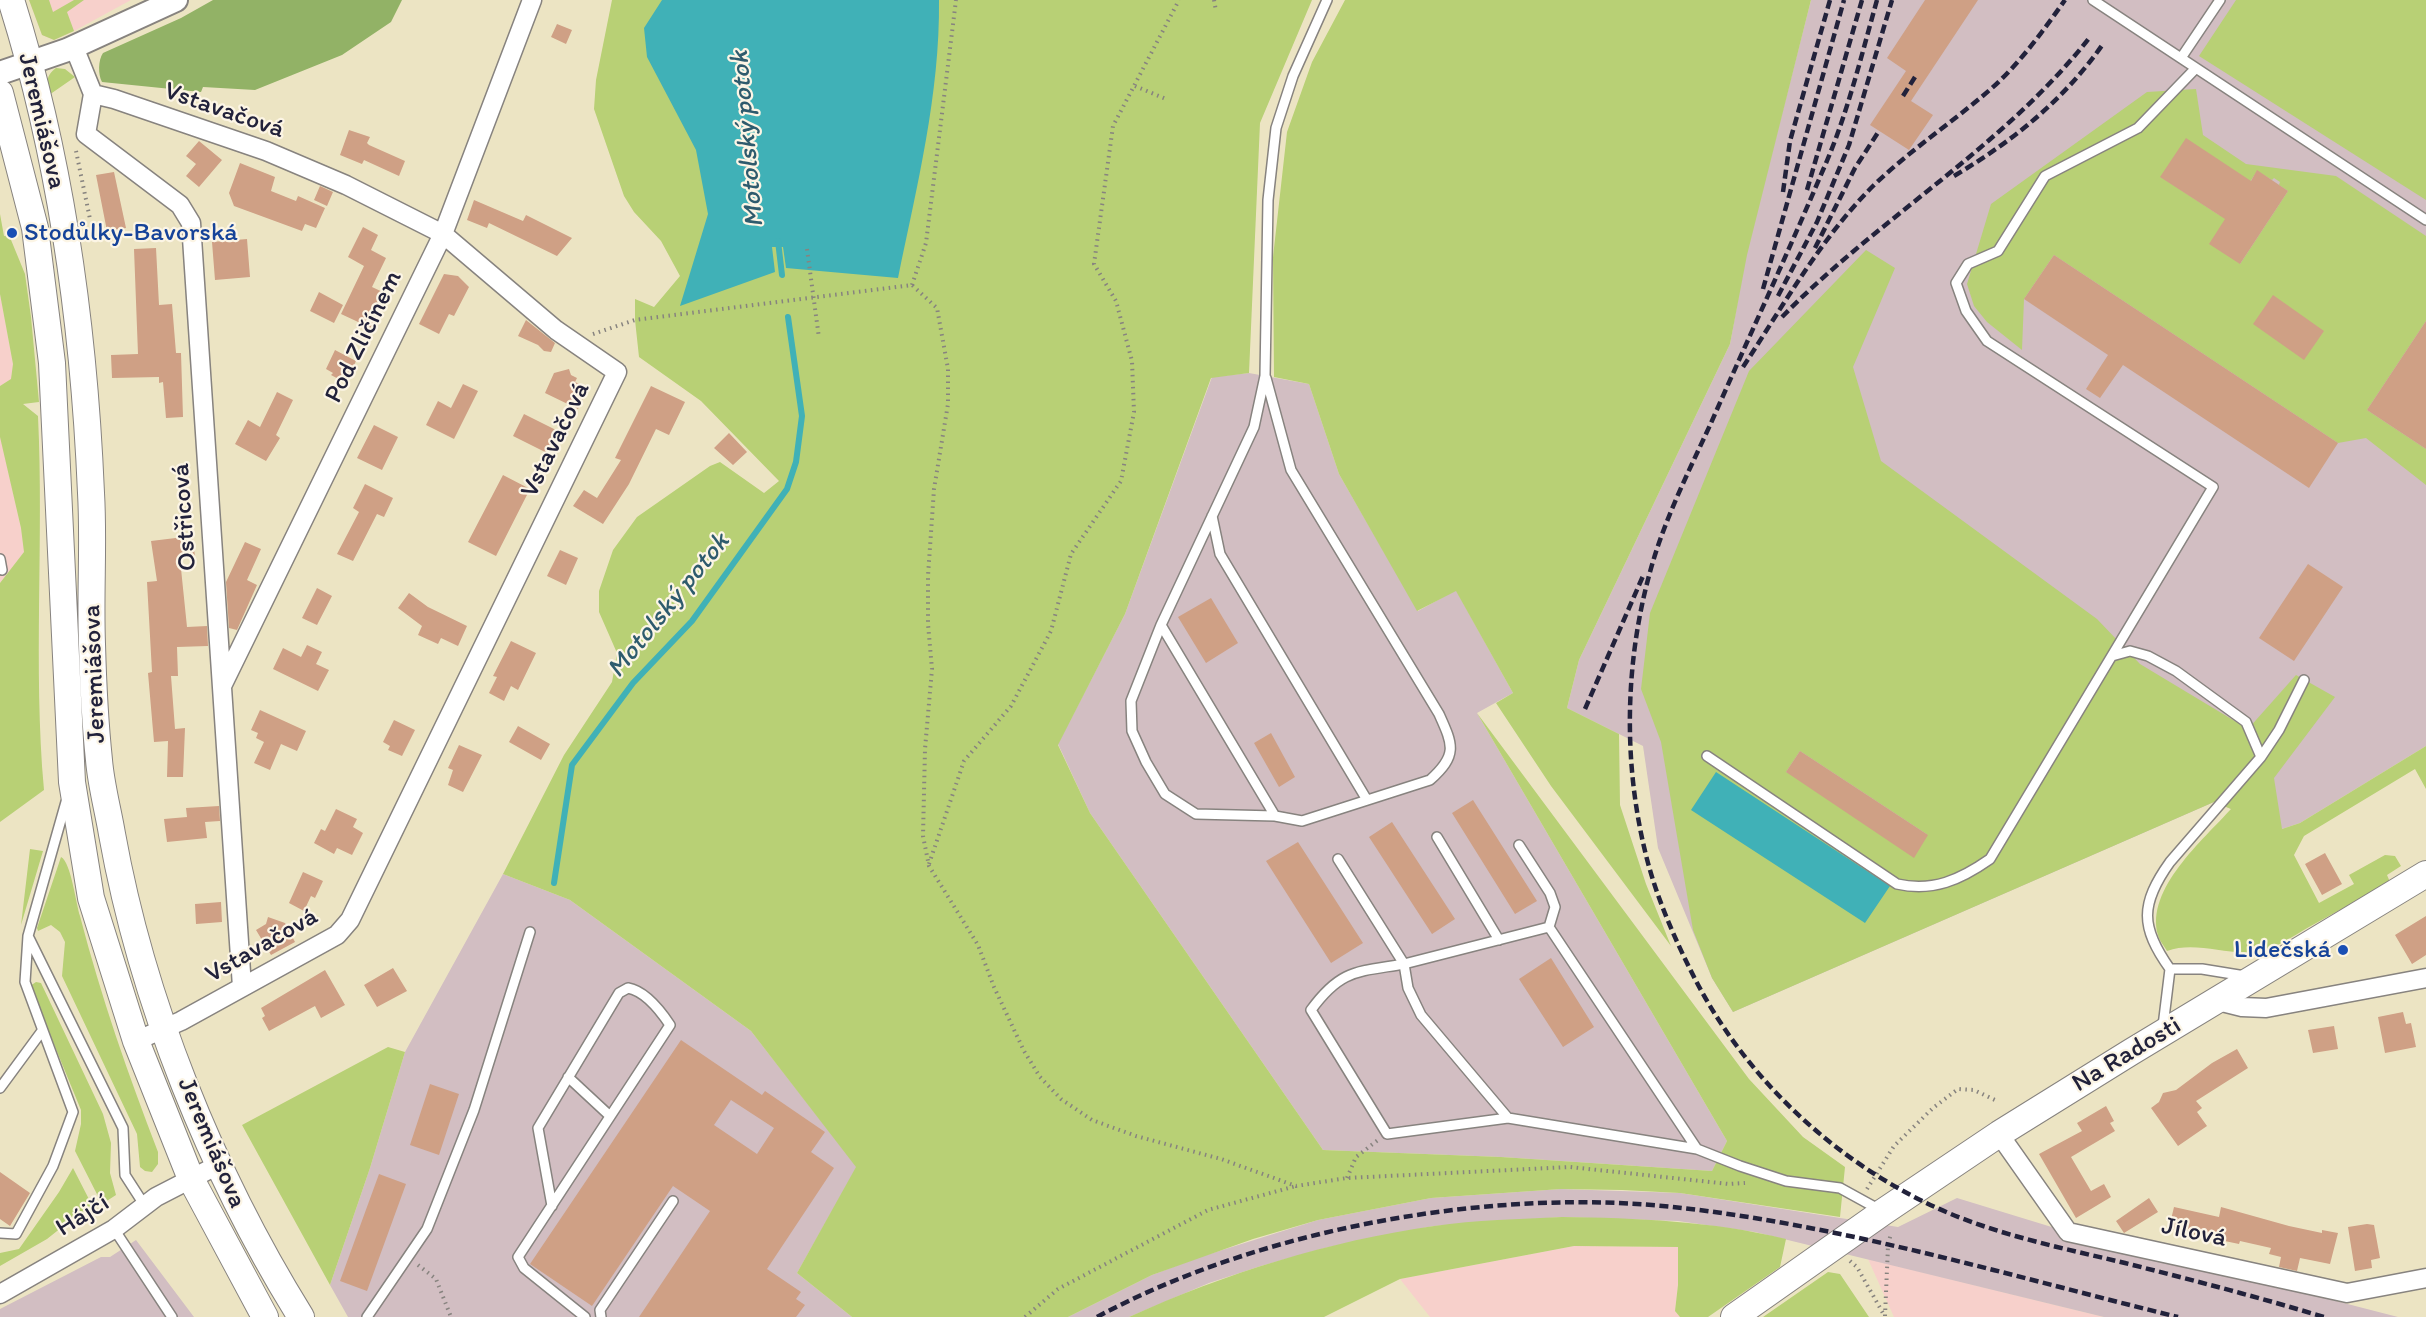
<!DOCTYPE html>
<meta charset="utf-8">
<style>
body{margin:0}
canvas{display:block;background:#ece4c3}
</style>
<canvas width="2426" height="1317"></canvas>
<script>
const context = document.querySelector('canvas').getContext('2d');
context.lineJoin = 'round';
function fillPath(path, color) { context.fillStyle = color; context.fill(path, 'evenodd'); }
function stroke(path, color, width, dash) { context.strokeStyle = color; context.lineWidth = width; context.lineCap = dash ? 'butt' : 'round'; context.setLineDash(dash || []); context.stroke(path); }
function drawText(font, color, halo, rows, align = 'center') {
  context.font = font + ' Itim,sans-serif'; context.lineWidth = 4.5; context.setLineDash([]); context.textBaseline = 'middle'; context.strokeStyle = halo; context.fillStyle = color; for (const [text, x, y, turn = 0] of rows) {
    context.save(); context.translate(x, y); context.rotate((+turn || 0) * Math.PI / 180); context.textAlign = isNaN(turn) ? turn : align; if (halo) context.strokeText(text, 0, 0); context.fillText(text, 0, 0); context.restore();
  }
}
const built = new Path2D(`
 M29,0h102l-57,31 -20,9 -12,-5z
 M0,294l13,70 -2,16 -11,6z
 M0,435l21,93 3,24 -24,31z
 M1574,1246l104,1v38l-3,26 5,6h-250l-30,-38z
 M1868,1259l236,58h-210z`);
const industrial = new Path2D(`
 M1811,0h615v746l-126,77 -18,6 -68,-27 -481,210 -21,-34 -54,-130 -15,-102 -76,-38 12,-48 151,-316 16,-89z
 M1249,373l60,11 30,90 79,137 38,-21 57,103 -36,20 250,428 -15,30 -211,-14 -178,-7 -233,-337 -32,-69 67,-130 87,-237z
 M503,874l67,26 181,131 106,136 -60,106 55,44h-504l-18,-32 40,-117 35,-116z
 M1561,1189l119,4 218,34 59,-29 111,34 330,85h-294l-349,-85 -77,-11 -116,-4 -128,9 -54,10 -55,12 -64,18 -52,17 -80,34h-61l84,-42 48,-18 118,-37 113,-22z
 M136,1240l58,77h-194v-8l101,-52h9z`);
const green = new Path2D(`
 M29,0h20l4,12 21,-12h10l-17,12 7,19 -20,9 -12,-5z
 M612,0h700l-52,123 -11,250 -38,5 -86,236 -67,131 32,68 233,337 178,7 211,14 15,-30 -250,-428 272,366 54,58 42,30 -5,50 -160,-24 -58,-3 -61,-1 -130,9 -113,22 -65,19 -101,36 -84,42h-216l-55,-44 59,-106 -105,-136 -181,-131 -67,-26 61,-119 48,-73 5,-29 -18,-41v-21l14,-41 24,-33 73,-51 10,-4 44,31 15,-12 -78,-80 -62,-44 -4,-37v-21l19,8 26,-31 -19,-35 -27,-29 -10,-16 -30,-87 2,-29z
 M1345,0h466l-64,255 -17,89 -151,316 -12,48 52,26 1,71 26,79 25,62 -120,-160 -55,-83 17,-10 -57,-102 -39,20 -78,-137 -30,-90 -35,-7 -1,-120 14,-125 25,-70z
 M2236,0h190v200l-227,-144z
 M56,68l9,1 10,8 -26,18c-2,-12 -4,-19 7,-27z
 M2196,89l7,46 43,29 90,12 90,60v85l-59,89 59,39v36l-60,-47 -28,5 -284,-188 -30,44 -2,51 -35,-28 -13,-16 -7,-22 24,-80 156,-112zM2257,171l15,9 2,-2 6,4 -1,3 9,6 -48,73 -11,-50 -10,1 -58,-38 87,8z
 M0,214l4,22 5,-1 16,39 6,43 8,85 -16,2 15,12c6,125 -5,250 6,374l-44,32v-239l24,-31 -3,-24 -21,-91v-51l11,-7 2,-15 -13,-70z
 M1866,250l29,18 -42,99 28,94 216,158 43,45 108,65 48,-54 39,22 -61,81 8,51 18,-6 126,-77v43l-11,-20 -111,67 -10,19 25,48 35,-19 -5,-9 36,-20 10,1 6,10 -14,9 3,7c-27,15 -54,30 -81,45 -16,9 -32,21 -50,24 -31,6 -62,-11 -92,0 -3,-5 -8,-11 -9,-16 -13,-46 46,-96 73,-126l-17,-7 -481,210 -21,-34 -19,-48 -32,-188 -20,-53 9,-76 99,-242zM1800,751l128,84 -142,-63z
 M30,849l13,2 -22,74z
 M61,857c10,5 15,47 19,59 21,81 48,158 78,236v12l-6,8 -7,-1 -5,-4 -3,-33 -75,-158 3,-34 -5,-10 -9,-7 -13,6 -1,-3z
 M36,982l5,1 62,131 8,29 -1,30 6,22 -14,9 -27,-53 6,-27v-14l-51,-124z
 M388,1047l17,5 -35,116 -40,117 -88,-160z
 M73,1168l21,41 -6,4 -7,-1 -34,27 -47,27v-13l19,-4 40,-57z
 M1562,1217c75,1 150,4 224,22l-6,28 -72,50h-28l-5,-6 3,-26v-38l-104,-1 -174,33 -76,38h-195c97,-44 200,-76 305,-91 42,-6 85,-7 128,-9z
 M1828,1272l12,2 29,43h-106z`);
const forest = new Path2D(`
 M213,0h189l-11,22 -49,33 -87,35 -52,-3 -2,5 -99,-10c-4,-7 -4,-22 1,-29l78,-35z`);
const water = new Path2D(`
 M662,0h277c1,94 -22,186 -41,278l-112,-10 -3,-21h-11l3,25 -95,34 28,-92 -12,-64 -49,-93 -3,-29z
 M1716,772l174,114 -25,37 -174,-113z`);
const stream = new Path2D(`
 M778,241l4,34
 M554,883l18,-118 61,-82 59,-62 95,-132 9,-27 6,-46 -14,-99`);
const building = new Path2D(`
 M1925,0h53l-67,101 22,14 -24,35 -39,-25 36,-54 -19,-13z
 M557,24l15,6 -6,14 -15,-7z
 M349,130l21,7 -3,6 2,2 36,16 -6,15 -35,-16 -2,4 -22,-9z
 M2186,138l65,43 6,-11 31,21 -48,73 -31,-20 16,-25 -65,-42z
 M199,141l23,19 -23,27 -13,-11 10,-12 -10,-8z
 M240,163l35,14 -4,14 25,10 2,-5 27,12 -9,20 -11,-4 -3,7 -68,-25 -5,-13z
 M114,172l12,56 -19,3 -11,-56z
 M320,186l13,6 -6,14 -13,-6z
 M474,200l49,21 3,-6 46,23 -15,18 -68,-33 -2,5 -20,-8z
 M363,227l15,8 -7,15 15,8 -14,29 15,7 -16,34 -30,-14 23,-48 -16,-9z
 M247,239l3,38 -35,3 -3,-38z
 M156,248l3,57 13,-1 4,49h5l2,64 -17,1 -3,-36 -4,1v-6l-47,1 -1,-23 27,-1 -4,-105z
 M2054,255l284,188 -29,45 -186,-123 -23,33 -14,-9 22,-34 -84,-56z
 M444,274l14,2 11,11 -15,29 -5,-2 -10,20 -20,-10z
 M319,292l24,13 -9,18 -24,-12z
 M2273,295l51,36 -20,29 -51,-36z
 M526,320l29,23 -4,9 -7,-1 -6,-6 -20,-9z
 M2426,321v128l-59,-39z
 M335,350l21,11 -10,22 -15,-8 2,-2 -7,-4z
 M569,369l2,6 6,3 -2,4 13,6 -10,21 -33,-16 9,-20z
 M463,384l15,7 -24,48 -28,-14 12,-24 13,7z
 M651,386l34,16 -16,33 -13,-6 -27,55 -26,40 -30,-18 11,-16 13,8 24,-38 -6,-2z
 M277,392l16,8 -17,35 4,3 -14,23 -31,-17 13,-24 12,7z
 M524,414l36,18 -11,22 -36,-18z
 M374,425l24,12 -16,33 -25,-12z
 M729,433l18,19 -14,13 -19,-17z
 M503,475l27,14 -34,67 -28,-14z
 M365,484l28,14 -9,19 -7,-3 -24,47 -16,-7 22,-42 -6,-4z
 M192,536l3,20 -15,3 7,68 20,-1 1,20 -31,1 1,29h-7l4,53 10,-1 -2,49h-16l1,-36 -14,1 -6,-69 4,-1 -5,-90 10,-1 -6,-40z
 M245,542l16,7 -14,31 10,5 -20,45 -8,-2 -3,-46z
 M560,550l18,8 -12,27 -19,-9z
 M2308,564l35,23 -49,74 -35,-23z
 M317,588l15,8 -15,29 -15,-7z
 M409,593l19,14 39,19 -9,20 -17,-8 -3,6 -20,-9 4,-9 -24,-18z
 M1211,598l27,45 -32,20 -28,-46z
 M511,641l25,12 -18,37 -7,-4 -7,15 -15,-8 8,-16 -4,-1z
 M307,645l15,7 -6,12 13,6 -11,21 -45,-22 10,-21 18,9z
 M260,710l46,21 -9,20 -16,-7 -11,26 -16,-7 10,-21 -8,-4 2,-5 -7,-3z
 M394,720l21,10 -13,26 -14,-6 2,-4 -7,-4z
 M518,726l32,18 -9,16 -32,-18z
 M1271,733l24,44 -16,10 -25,-44z
 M459,745l23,10 -19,37 -15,-7 5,-15 -5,-2z
 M1800,751l128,84 -14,23 -128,-86z
 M1473,800l64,101 -22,13 -63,-101z
 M219,806l1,15 -15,1 2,16 -40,4 -3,-23 23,-2 -1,-9z
 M336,809l21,10 -4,8 10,6 -11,22 -15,-7 -3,6 -20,-11 7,-14 4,2z
 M1392,822l63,97 -23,15 -63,-97z
 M1298,842l65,101 -32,20 -65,-102z
 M2325,853l17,31 -20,11 -17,-31z
 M303,872l20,9 -8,17 -4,-2 -7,15 -15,-8z
 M221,902l1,20 -26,2 -1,-20z
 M2426,916v39l-14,9 -17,-29z
 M268,917l17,6 10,19 -24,13 -15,-25 10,-6z
 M1551,958l43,69 -31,20 -44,-68z
 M393,968l14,23 -30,16 -13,-22z
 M325,970l20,35 -24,13 -6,-12 -46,25 -7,-13 3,-2 -4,-8z
 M2403,1012l3,12 5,-1 5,24 -31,6 -7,-36z
 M2334,1026l4,23 -25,4 -5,-23z
 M681,1040l81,55 3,-4 60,41 -14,20 23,16 -67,101 34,23 -5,7 9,6 -9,12h-157l71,-106 -37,-25 -81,120 -62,-42zM731,1100l43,28 -17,26 -43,-29z
 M2237,1049l11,19 -52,33 6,7 -5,4 10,14 -29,20 -27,-38 8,-6 4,-9 13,-3 36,-27z
 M430,1084l29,10 -20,61 -29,-10z
 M2106,1106l8,15 -4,2 5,8 -44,26 20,34 13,-7 7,13 -35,21 -37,-64 43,-23 -5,-8z
 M0,1172l30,21 -20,33 -10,-7z
 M379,1174l27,10 -39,107 -27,-10z
 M2149,1198l9,14 -34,21 -8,-12z
 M2174,1207l45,10 2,-10 68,19 33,7v-3l16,3 -8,31 -30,-6 -3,13 -18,-4 2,-10 -12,-3 2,-6 -31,-7 -1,3 -62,-13 -8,-3z
 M2367,1224l7,1 6,33 -9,2 1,8 -17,3 -7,-44z`);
const path = new Path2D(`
 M1214,0l2,11
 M1135,86l31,13
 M76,151l14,68
 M807,249l12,89
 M912,285l14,-42 30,-243
 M593,334l42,-14 277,-35 25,23 11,61v35l-14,85 -6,87v48l4,45 -7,80 -2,87 6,30 49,79 16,42 30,64 16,26 21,22 31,21 44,16 85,23 75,27 51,-8 223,-11 159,17 16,-1
 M929,864l35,-103 47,-55 40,-75 20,-77 50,-73 13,-69 -2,-51 -16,-60 -22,-37 19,-138 66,-126
 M1347,1178l9,-21 22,-17
 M1867,1189l27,-43 39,-38 25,-19 16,1 21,10
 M1850,1261l7,6 27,48
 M418,1265l18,14 15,38
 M1885,1316l3,-70 3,-13
 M1025,1317l33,-28 150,-79 88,-24`);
const service = new Path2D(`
 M2093,0l333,220
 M2181,58l39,-58
 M1212,516l8,38 147,246
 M0,559l2,11
 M1161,625l114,191 27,5 128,-41c28,-25 23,-35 9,-66l-148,-244 -25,-92
 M2112,656l18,-5 18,5 28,15 70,51 15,35
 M1707,756l190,128c36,8 63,-4 93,-25l223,-372 -226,-146 -21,-30 -10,-28 12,-19 30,-13 47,-75 93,-48 58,-60
 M1275,816l-79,-2 -31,-20 -19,-32 -14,-31 -1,-30 30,-76 93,-198 11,-51 3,-176 8,-72 17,-52 34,-76
 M1437,837l62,103
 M1519,845l31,48 5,14 -6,20
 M1338,859l66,105 145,-37 148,222
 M29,938l94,190 2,47 20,31
 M2170,969c-30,-42 -30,-65 0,-107l91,-105 18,-27 25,-50
 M2163,1026l7,-57h32l43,7
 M568,1077l42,39
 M0,1088l42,-57
 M1508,1118l-87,-103 -13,-27 -4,-24c-47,8 -63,5 -93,46l76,124 121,-16 189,31 43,17 46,15 54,7 40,22
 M552,1206l-14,-78 81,-135 9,-5c17,3 32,22 42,37l-152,232 6,11 61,49
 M114,1229l58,88
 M0,1233l16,1 37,-68 20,-54 -48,-130 3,-46 38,-134
 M367,1317l60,-88 47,-119 56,-178
 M601,1317l-1,-7 73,-109`);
const minor = new Path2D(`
 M74,47l19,47 21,5 152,52 80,34 97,49 113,96 61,42 -267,548 -13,15 -156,86 -45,20
 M93,94l-7,40 94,71 11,18 51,764
 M222,686l221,-452 89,-234
 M2218,1001l24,6 24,1 160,-30
 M1999,1134l69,98 279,61 79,-15
 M0,1294l114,-65 42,-32 62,-32`);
const tertiary = new Path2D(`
 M0,73l67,-23 109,-50`);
const secondary = new Path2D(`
 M11,0c50,158 73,327 80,493 3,50 -1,100 1,151 1,38 3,78 7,116 2,25 9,50 13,74 30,167 100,340 189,483
 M0,93l35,135 17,135 20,419 19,116 45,143 55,138 74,138
 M1734,1317l149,-105 116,-78 132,-82 295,-178`);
const rail = new Path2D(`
 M1877,0c-16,57 -30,116 -54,170 -36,85 -75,169 -112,253 -22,48 -47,97 -61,149 -26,94 -27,197 -2,291 10,37 26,74 43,108 51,104 141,189 246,237 60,27 125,40 188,55 67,17 133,34 199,54
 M1903,96l12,-19
 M1954,176c59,-35 110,-76 149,-132
 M1807,190l55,-190
 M1783,192l7,-51 40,-141
 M1815,248l40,-80 24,-37
 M1763,289l81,-289
 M1778,296l39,-74 32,-77 43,-145
 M1782,317c96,-99 222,-170 308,-280
 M1743,367c40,-61 78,-129 130,-181 37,-36 80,-64 119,-98 28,-25 51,-57 73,-88
 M1585,709l58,-133
 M1097,1317c165,-89 399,-131 585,-109 168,19 332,69 496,109`);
const markers = [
 [12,233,6,"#1a4fb4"],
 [2343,950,6,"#1a4fb4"]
];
const streetNames = [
 ["Vstavačová",224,111,19],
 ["Jeremiášova",41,121,77],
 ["Pod Zličínem",364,337,-64],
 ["Vstavačová",556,440,-64],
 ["Ostřicová",185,517,-94],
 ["Jeremiášova",95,674,-92],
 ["Vstavačová",262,946,-30],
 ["Na Radosti",2127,1055,-31],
 ["Jeremiášova",211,1143,67],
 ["Hájčí",83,1216,-32],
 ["Jílová",2194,1233,12]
];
const transitNames = [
 ["Stodůlky-Bavorská",24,233],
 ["Lidečská",2331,950,"right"]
];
const waterNames = [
 ["Motolský potok",748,139,-95],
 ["Motolský potok",669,606,-51]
];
fillPath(built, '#f7d0cb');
fillPath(industrial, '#d2bec2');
fillPath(green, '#b8d075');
fillPath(forest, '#92b266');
fillPath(water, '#40b1b7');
stroke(stream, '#40b1b7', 6);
fillPath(building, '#cfa085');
stroke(service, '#87837f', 12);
stroke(minor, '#87837f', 21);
stroke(tertiary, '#87837f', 26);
stroke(secondary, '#87837f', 28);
stroke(path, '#87837f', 4, [1.5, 4.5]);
stroke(service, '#fff', 9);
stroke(minor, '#fff', 18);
stroke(tertiary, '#fff', 22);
stroke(secondary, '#fff', 26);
stroke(rail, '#22223b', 4.5, [9, 4.5]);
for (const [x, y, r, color] of markers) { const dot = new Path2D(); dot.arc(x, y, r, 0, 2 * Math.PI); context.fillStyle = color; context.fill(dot); stroke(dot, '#fcf5e5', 2); }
drawText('26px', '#22223b', '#fcf5e5', streetNames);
drawText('26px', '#164399', '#fcf5e5', transitNames, 'left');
drawText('italic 27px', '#2e5b6d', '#fcf5e5', waterNames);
</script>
